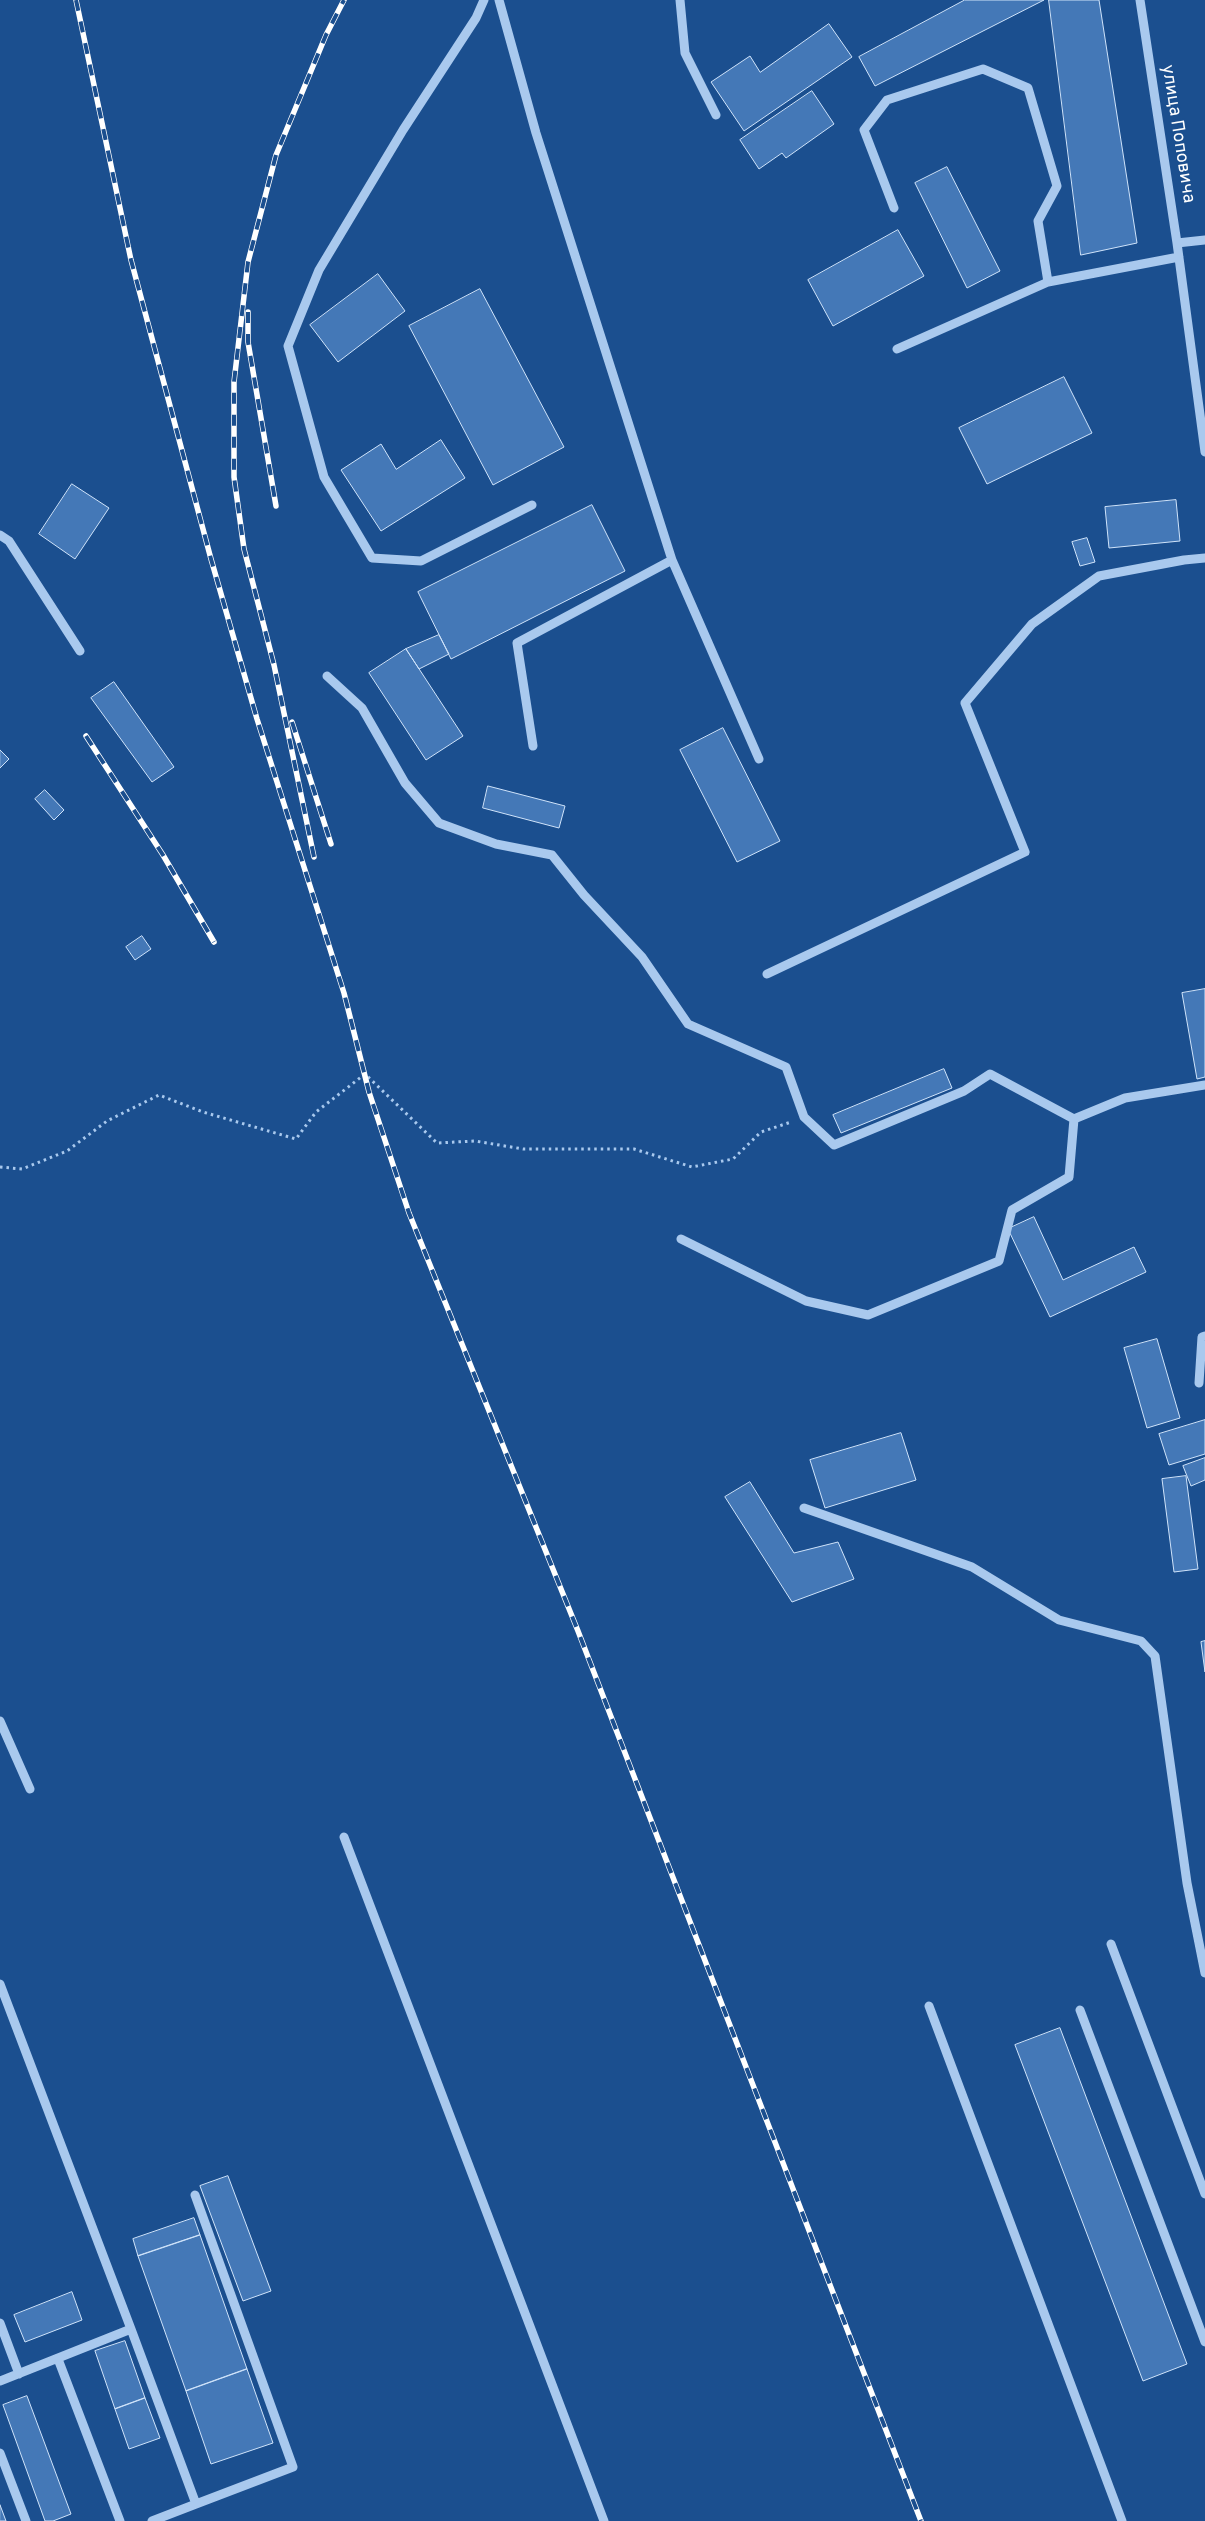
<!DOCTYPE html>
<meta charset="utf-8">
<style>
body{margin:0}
canvas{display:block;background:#1b4f8f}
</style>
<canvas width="1205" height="2521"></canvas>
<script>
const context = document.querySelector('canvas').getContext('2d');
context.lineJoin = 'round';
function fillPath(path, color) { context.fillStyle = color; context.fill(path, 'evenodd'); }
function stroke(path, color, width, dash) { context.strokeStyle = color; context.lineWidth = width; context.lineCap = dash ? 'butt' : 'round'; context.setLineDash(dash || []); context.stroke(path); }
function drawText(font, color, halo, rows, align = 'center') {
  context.font = font + ' Overpass,sans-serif'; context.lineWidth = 4.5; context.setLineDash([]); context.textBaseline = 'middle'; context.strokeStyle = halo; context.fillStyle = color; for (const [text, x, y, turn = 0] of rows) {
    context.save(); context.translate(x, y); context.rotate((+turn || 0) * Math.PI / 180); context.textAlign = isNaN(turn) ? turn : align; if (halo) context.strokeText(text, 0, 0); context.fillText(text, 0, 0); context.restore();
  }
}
const building = new Path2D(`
 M965,0h79l-169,86 -16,-29z
 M1049,0h50l38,243 -56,12z
 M829,24l23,33 -108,74 -33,-49 39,-26 10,16z
 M812,91l22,33 -48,34 -4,-5 -23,16 -19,-29z
 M947,167l53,104 -33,17 -52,-105z
 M898,230l26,46 -91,50 -25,-46z
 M378,274l27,37 -67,51 -28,-37z
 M480,289l84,158 -71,38 -84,-159z
 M1064,377l28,56 -105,51 -28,-56z
 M441,440l24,38 -84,53 -40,-61 40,-26 15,25z
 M72,484l37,24 -34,51 -36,-25z
 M1176,500l4,41 -71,7 -4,-41z
 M592,505l33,66 -174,88 -33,-67z
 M1087,538l8,24 -15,4 -8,-24z
 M439,635l10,19 -30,15 -13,-20z
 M406,649l57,87 -37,24 -57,-87z
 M114,682l60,85 -22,15 -61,-84z
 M723,728l57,113 -43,21 -57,-112z
 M0,750l9,9 -9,9z
 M488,786l77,20 -6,22 -76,-20z
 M45,790l19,20 -10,10 -19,-21z
 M142,936l9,13 -16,11 -9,-13z
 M1205,989v88l-8,2 -15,-86z
 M944,1069l8,19 -111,45 -8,-18z
 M1034,1217l29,63 71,-33 12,25 -96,45 -42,-88z
 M1157,1339l23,79 -33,10 -23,-80z
 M1205,1420v34l-36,11 -10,-31z
 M901,1433l15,47 -91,28 -15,-48z
 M1205,1458v22l-14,6 -8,-20z
 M1186,1476l12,93 -24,3 -12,-93z
 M750,1482l44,71 44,-11 16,37 -62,23 -67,-105z
 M1205,1641v31l-4,-30z
 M1060,2028l127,336 -44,17 -128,-336z
 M228,2176l43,115 -28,10 -43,-115z
 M194,2218l6,17 -62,21 -5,-17z
 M200,2235l47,134 -61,22 -48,-135z
 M72,2292l10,28 -57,22 -11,-27z
 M125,2341l20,57 -30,11 -20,-58z
 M247,2369l26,74 -62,21 -25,-73z
 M27,2396l44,118 -18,7h-8l-42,-116z
 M145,2398l15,40 -31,11 -14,-40z
 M0,2505l6,16h-6z`);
const path = new Path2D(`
 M0,1167l22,2 45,-18 40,-30 52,-26 44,17 93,27 20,-27 49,-38 72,69 38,-2 48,8h111l58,18 41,-8 28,-27 30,-10`);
const minor = new Path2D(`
 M484,0l-8,18 -73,112 -84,140 -31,76 36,131 48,81 49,3 111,-56
 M499,0l37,133 136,427 -155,83 16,103
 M680,0l5,53 31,62
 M1140,0l37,243 28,209
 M894,208l-30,-78 23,-30 96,-31 45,19 29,98 -19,35 10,61
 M1177,243l28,-3
 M897,349l151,-67 131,-25
 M0,535l9,6 71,110
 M672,560l87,199
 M327,676l35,32 43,75 34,40 57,21 56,11 32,40 58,62 46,67 98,43 18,50 30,28 130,-54 26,-17 84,45
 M767,974l258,-122 -60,-149 67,-79 67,-48 85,-16 21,-2
 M681,1239l125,62 62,14 131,-54 13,-51 57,-33 5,-58 51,-21 80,-13
 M1199,1383l3,-46 3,-1
 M804,1508l168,59 87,53 82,21 14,15 32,227 18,90
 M0,1721l30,68
 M344,1837l260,684
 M1111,1944l94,250
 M0,1984l131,345 -131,52
 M929,2006l193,515
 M1080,2010l125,332
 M195,2195l98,272 -97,37
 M0,2323l19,51
 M131,2329l65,175 -44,17
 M58,2359l62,162
 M0,2453l26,68`);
const rail = new Path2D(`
 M76,0l55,260 80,299 46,160 87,274 25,99 40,121 169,418 343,890
 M248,312v30l28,164
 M292,722l39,122
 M86,736l77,119 51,87
 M314,857l-40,-192 -30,-116 -10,-72v-95l14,-120 28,-107 50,-120 18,-35`);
const streetNames = [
 ["улица Поповича",1177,134,81]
];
fillPath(building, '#4478b7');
stroke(building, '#cfe3fa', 1);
stroke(path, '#a9c9ee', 3, [2.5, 4]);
stroke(minor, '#a9c9ee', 9);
stroke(rail, '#fff', 5.5);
stroke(rail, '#1b4f8f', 4, [11]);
drawText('18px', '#fff', '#1b4f8f', streetNames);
</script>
